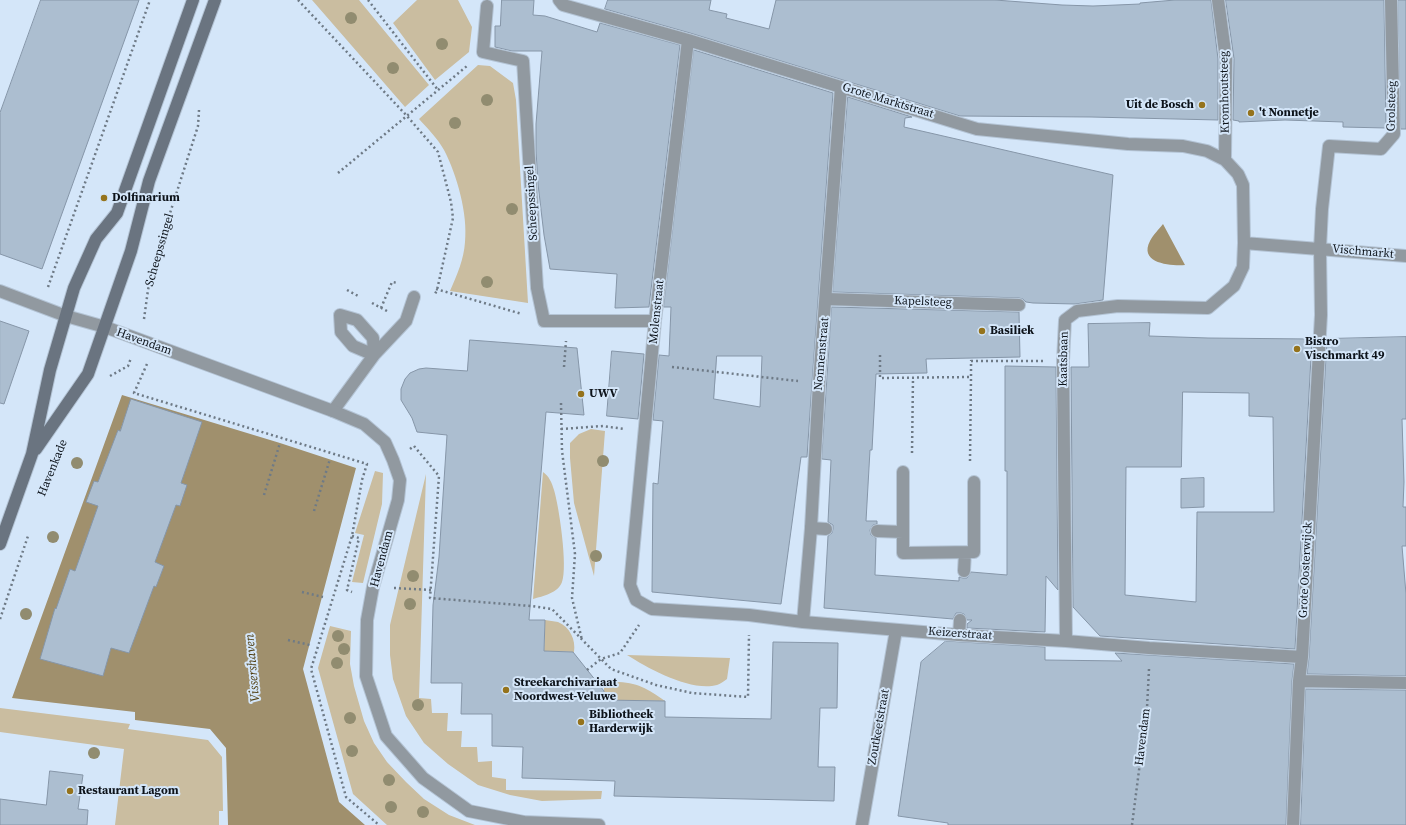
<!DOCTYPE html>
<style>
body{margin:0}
canvas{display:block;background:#d4e6f9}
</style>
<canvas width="1406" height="825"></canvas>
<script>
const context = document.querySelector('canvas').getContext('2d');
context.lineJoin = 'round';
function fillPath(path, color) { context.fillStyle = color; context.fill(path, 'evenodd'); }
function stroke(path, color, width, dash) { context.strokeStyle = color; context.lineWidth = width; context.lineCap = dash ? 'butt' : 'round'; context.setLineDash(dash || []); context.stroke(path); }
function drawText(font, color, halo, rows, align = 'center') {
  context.font = font + ' "Source Serif 4",serif'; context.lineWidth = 4; context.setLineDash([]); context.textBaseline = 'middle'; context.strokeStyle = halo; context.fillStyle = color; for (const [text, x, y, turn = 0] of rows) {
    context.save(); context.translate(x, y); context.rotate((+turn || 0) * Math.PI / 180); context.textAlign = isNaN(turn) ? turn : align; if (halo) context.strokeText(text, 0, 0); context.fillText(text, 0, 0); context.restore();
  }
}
const green = new Path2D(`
 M312,0h47l70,85 -24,22z
 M417,0h41l14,27 -3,25 -34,28 -42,-57z
 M478,65l12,1 23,17 3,17 12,203 -78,-12c7,-16 14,-32 15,-49 3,-28 -8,-67 -21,-92 -6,-11 -17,-22 -25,-31z
 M591,429l14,2 -11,145 -20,-73 -4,-45v-15l9,-9z
 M375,471l8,2 -1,31 -19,79 -11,-1 12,-47 -9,-2z
 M543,472c6,4 9,11 11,18 5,16 14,77 8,92 -4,11 -19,14 -29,17z
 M426,474l-7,224 12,1 1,14h16l-1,18h15l-1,16h16l1,15 14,-1v16l14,2v11l96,1 -1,8 -59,2 -32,-6 -32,-10 -30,-21 -24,-21 -18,-27 -13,-37 -3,-24v-30z
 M545,620c4,1 9,1 13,2 12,5 18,18 16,30l-30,-1z
 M330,626l21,5 -1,33 4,22 10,35 10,22 13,19 19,20 18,17 25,16 26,10h-88l-34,-31 -35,-126z
 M627,655l103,3 -3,21c-3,2 -7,5 -10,6 -26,7 -68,-16 -90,-30z
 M615,682c22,0 33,7 50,19l-61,-1v-16z
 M0,708l130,16 -2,5 80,11 14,17 1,54h-4v14h-104l9,-76 -124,-17z`);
const water = new Path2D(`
 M1163,224l22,41c-13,1 -47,-1 -35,-24 3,-6 9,-12 13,-17z
 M122,395l158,48 76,25 -53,201 36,133 26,23h-137l-2,-77 -16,-19 -75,-9v-8l-123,-14z`);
const building = new Path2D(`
 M41,0h98l-97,269 -42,-15v-141z
 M502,0h32l-1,15 12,1 52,16 3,-9 80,22 -31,262 -34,1 2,-34 -67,-5 -6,-34 -6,-51 -2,-33v-27l6,-73h-30l-17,-4v-21h5z
 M608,0h103l-2,10 18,4 -1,4 43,11 7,-29h219l67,5 31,1 47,-2v-1l35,-3h36l7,59v61l-127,-3 -131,-1 -270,-83 -85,-24z
 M1226,0h158l2,128 -43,-1v-5l-58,-2 -46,2v-1l-6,-1 1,-61z
 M1398,0h8v129h-5z
 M694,50l139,43 -21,290 -5,74h-6l-20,147 -129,-12 1,-109 5,1 5,-63 -10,-1 6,-65 10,1 2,-49h-7zM717,356h45l-2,51 -46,-8z
 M848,97l64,20 -7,1 -1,9 209,48 -10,125 -28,4 -42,-1 -7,-1 -3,-3 -4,-1 -186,-6z
 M832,307l187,5 1,45 -94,2 1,14 -51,1 -4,76h-2l-4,71h11v3l-4,1 -3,5 1,5 5,3 -1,37 84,6v-4l4,1h4l4,-6 36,3v-104h-2v-105l51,1 2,223 -12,-14 -1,56 -78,-4v-4l5,-4h-5l-3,-6 -3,-1h-5l-3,6 -129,-11 4,-72 4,-3 1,-4v-4l-5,-3 3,-62 -9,-1z
 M0,321l29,10 -25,73 -4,-1z
 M1150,323l-1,13 59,2 104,1 -17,310 -195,-13 -27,-29 -2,-240h18l-1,-43zM1183,392l66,1v23l24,1 1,95h-77l-1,90 -71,-7 1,-128h55z
 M1406,337v82h-4l2,63 -1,25h3v39h-4l4,48v82l-99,-2 2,-17 18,-318z
 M470,340l107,8 7,67 -38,-3 -17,208h16l-1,31 29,1 31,39v9l61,1v16l106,2 2,-77 65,1 -1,65h-17l-2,59h17l-1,34 -220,-5 1,-15 -93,-3 1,-31 -31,-1v-32h-31l1,-31h-31l2,-78 6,-48 8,-122 -30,-3 -5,-14 -11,-18v-11l4,-10 5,-6 9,-4 7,-1 41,3z
 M612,351l32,3 -6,65 -31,-3z
 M131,399l71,23 -21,61 6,2 -7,21 -4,-1 -21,57 9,4 -8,21 -2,-1 -25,67 -18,-5 -8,28 -63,-17 15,-51 1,1 14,-40 5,2 23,-65 -12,-4 8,-21 4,1 20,-52 2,1z
 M1204,478v29l-23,1v-29z
 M946,641l99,6v13l77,1 -7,-8 179,11 -2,17 -6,144h-338v-2l-50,-7 23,-154z
 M1306,689l100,1v135h-105z
 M50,771l33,4 -5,34 10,1 -1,15h-87v-26l46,6z`);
const path = new Path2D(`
 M298,0l109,116 31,36 13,50 2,16 -16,72 -2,4
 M368,0l70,90
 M338,173l129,-107
 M48,287l102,-287
 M436,289l86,25
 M347,290l13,7
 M372,303l15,8
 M381,308l11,-26 6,1
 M144,319l4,-29 6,-27 44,-137 1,-16
 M880,355v23l91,-1v-16h72
 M147,364l-13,29 233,71 -5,16 -10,56 -41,133 35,128 33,28
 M564,367l2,-26
 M672,367l126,14
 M110,376l18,-10 3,-8
 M561,403l1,48 13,103 -3,44 10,42
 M561,429l42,-3 21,3
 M410,449l4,-3 25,30 -9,122 101,8 21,3 59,60 45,16 36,8 56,4 1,-62
 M912,453l1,-75
 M970,461l1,-84
 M42,495l14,-34
 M264,495l16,-52
 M314,511l16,-52
 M352,536l7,2 -12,52 5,2
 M394,588l37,2
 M302,592l21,5
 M0,619l28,-83
 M288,640l22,5
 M587,670l14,-11 19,-6 19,-28
 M1132,825l15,-117 2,-39`);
const lane = new Path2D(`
 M826,299l193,6
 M340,315l17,5 16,18 1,17 -21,-9 -12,-14z
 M333,411l41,-56 32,-34 8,-24
 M903,472v81l71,-1v-70
 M811,528l15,1
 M877,531l26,1
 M964,571l1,-18
 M959,635l1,-15`);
const street = new Path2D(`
 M559,0l4,5 125,35 289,89 151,15 55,2 24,5 18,9 13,14 5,11 1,58 -1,24 -9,19 -26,22 -90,-2 -41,5 -12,9 -2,41 3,280
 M1218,0l8,59 -1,101
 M487,6l-4,46 40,9 14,227 7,33h111
 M688,40l-33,281 -25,264 6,15 16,9 97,6 54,7 156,13 107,6 83,7 153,9
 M1244,243l162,13
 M0,291l66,25 39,11 228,84 31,13 21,18 8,18 7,20 -2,20 -25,87 -6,33 -1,56 20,60 37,42 46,33 55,11 75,3
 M803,622l8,-94 8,-145 22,-296
 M1299,681l107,2
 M862,825l34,-195
 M1293,825l6,-144 3,-24 19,-342 -1,-66 2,-40 7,-63 52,3 13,-15 -3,-134`);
const secondary = new Path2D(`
 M36,449l52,-75 43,-123 18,-70 66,-181
 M0,544l32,-90 18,-84 24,-82 22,-49 21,-26 76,-213`);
const trees = [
 [351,18],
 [442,44],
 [393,68],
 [487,100],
 [455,123],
 [512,209],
 [487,282],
 [603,461],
 [77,463],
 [53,537],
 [596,556],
 [413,576],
 [410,604],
 [26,614],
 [338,636],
 [344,649],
 [337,663],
 [418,705],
 [350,718],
 [352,751],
 [94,753],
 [389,780],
 [391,807],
 [423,812]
];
const markers = [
 [1202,105,4,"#95731c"],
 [1251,113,4,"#95731c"],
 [104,198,4,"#95731c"],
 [982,331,4,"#95731c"],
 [1297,349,4,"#95731c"],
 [581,394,4,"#95731c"],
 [506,690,4,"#95731c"],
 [581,722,4,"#95731c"],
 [70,791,4,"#95731c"]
];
const streetNames = [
 ["Kromhoutsteeg",1225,92,-91],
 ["Grote Marktstraat",888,101,17],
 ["Grolsteeg",1392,106,-89],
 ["Scheepssingel",532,203,-93],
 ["Scheepssingel",160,250,-74],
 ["Vischmarkt",1363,252,5],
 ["Kapelsteeg",923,302,2],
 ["Molenstraat",657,312,-84],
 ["Havendam",144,342,20],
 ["Nonnenstraat",822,354,-85],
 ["Kaatsbaan",1064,359,-89],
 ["Havenkade",53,468,-68],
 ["Havendam",382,559,-75],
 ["Grote Oosterwijck",1306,570,-87],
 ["Keizerstraat",960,634,4],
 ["Zoutkeetstraat",879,727,-80],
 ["Havendam",1143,737,-83]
];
const poiNames = [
 ["Uit de Bosch",1194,105,"right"],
 ["'t Nonnetje",1259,113],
 ["Dolfinarium",112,198],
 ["Basiliek",990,331],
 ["Bistro",1305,342],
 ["Vischmarkt 49",1305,356],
 ["UWV",589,394],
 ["Streekarchivariaat",514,683],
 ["Noordwest-Veluwe",514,697],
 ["Bibliotheek",589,715],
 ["Harderwijk",589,729],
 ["Restaurant Lagom",78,791]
];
const waterNames = [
 ["Vissershaven",253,668,-95]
];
fillPath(green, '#cabda0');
fillPath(water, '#a0906d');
fillPath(building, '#acbed0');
stroke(building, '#8696a8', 1);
stroke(lane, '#b4c4d5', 14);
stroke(street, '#b4c4d5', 14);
stroke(secondary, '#b4c4d5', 14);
stroke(path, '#6e7a86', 2.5, [2, 3]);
stroke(lane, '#9199a0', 12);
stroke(street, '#9199a0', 12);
stroke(secondary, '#6a7480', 12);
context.fillStyle = '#918c70';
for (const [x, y] of trees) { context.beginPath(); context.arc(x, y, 6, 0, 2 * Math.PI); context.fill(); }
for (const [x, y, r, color] of markers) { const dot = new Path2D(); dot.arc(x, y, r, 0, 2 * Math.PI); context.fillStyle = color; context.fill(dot); stroke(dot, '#d4e6f9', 1.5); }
drawText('12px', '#0d131a', '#d4e6f9', streetNames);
drawText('bold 12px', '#0d131a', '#d4e6f9', poiNames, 'left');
drawText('italic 13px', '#503e10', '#d4e6f9', waterNames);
</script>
